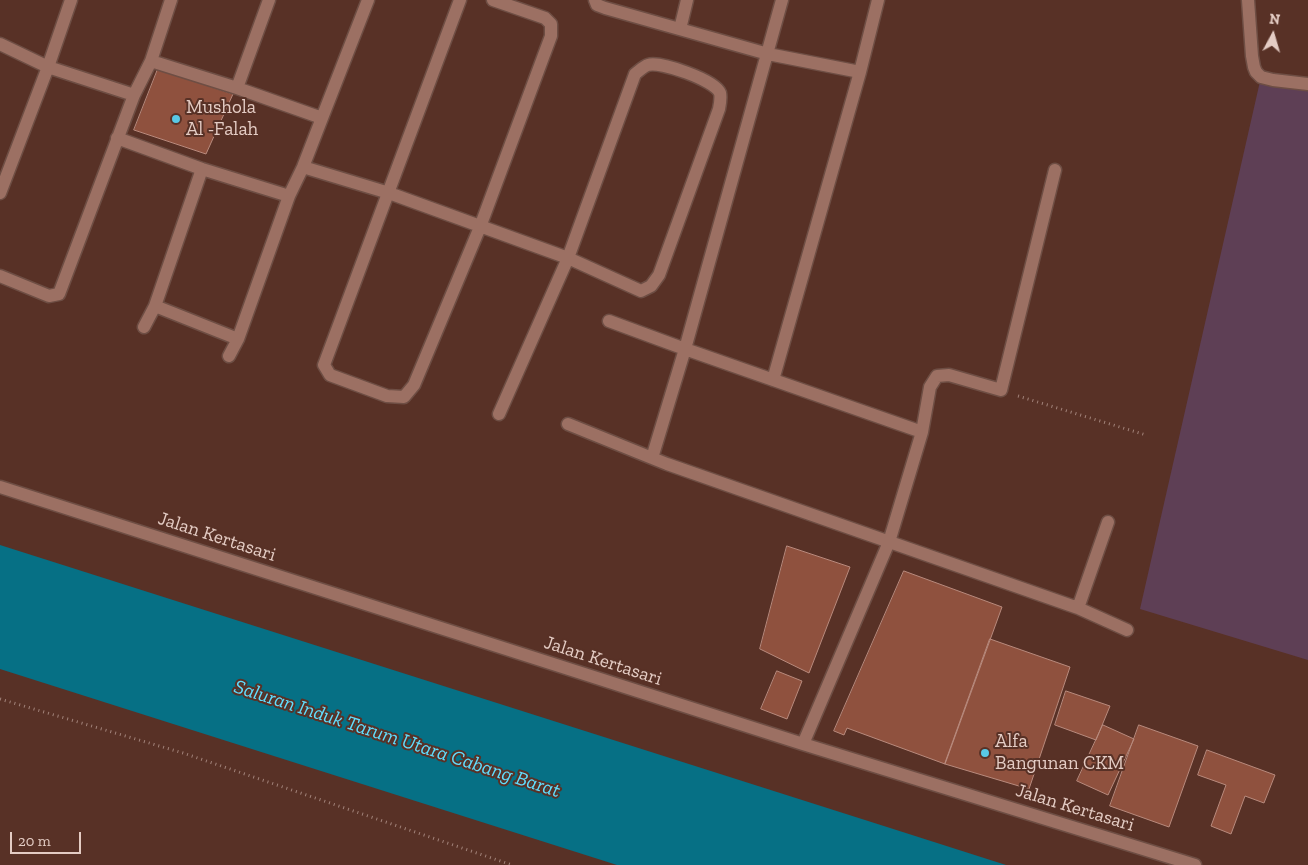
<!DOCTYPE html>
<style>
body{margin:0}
#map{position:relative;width:1308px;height:865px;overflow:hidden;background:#583126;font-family:"Zilla Slab",serif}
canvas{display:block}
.north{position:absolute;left:1248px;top:10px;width:50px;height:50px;-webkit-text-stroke:4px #583126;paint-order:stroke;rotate:6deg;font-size:14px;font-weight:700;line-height:20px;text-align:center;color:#e4ccc4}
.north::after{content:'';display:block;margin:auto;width:18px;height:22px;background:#e4ccc4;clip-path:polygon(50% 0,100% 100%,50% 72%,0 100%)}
.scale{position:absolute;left:10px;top:832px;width:71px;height:22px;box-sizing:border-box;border:2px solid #e4ccc4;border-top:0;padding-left:6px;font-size:15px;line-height:18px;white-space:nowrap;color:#e4ccc4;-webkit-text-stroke:4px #583126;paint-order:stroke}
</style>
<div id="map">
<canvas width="1308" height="865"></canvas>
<div class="north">N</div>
<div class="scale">20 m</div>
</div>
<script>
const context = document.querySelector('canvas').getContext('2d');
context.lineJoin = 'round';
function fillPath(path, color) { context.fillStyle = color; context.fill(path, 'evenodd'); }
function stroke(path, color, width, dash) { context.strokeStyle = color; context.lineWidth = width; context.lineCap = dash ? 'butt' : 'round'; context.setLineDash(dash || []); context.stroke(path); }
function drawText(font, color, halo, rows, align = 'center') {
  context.font = font + ' "Zilla Slab",serif'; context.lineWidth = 4; context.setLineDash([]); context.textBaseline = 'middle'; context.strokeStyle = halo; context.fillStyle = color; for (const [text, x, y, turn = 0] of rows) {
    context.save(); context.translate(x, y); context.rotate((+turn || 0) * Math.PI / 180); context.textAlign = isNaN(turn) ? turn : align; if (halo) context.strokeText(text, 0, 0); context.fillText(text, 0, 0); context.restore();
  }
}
const green = new Path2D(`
 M1261,77l47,8v575l-168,-51z`);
const water = new Path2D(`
 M0,545l887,282 119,38h-389l-617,-196z`);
const building = new Path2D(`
 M158,69l75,25 -27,60 -72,-24z
 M787,546l63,21 -41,106 -49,-24z
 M904,571l98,36 -57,157 -98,-36 -3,7 -10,-4z
 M990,639l80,28 -41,122 -84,-25z
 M777,671l25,10 -15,38 -26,-10z
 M1066,691l44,15 -14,34 -41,-15z
 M1103,725l31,14 -26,56 -31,-14z
 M1139,725l59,21 -29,81 -59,-21z
 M1207,750l68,25 -11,28 -19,-7 -14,38 -20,-8 15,-41 -28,-10z`);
const path = new Path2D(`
 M1018,396l128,39
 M0,699l183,54 329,112`);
const minor = new Path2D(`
 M460,0l-136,365 6,10 57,21 17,1 10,-12 66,-158 71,-191v-12l-6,-6 -52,-18
 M595,0l2,5 8,3 163,46 92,18
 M782,0l-97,349 -33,109 15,6 411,144 49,22
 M1248,0l4,56 2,11 2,5 5,5 12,3 35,4
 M680,29l7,-29
 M0,44l48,23 86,28 -75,199 -10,2 -49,-20
 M237,88l32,-88
 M134,95l17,-34 20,-61
 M322,118l46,-118
 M117,138l85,31 87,27 14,-29 19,-49 -85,-30 -86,-27
 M303,167l86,26 179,65 73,33 10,-5 8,-11 60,-166c1,-5 2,-12 1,-16 -5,-13 -60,-32 -72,-28 -4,1 -9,6 -13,9l-67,184 -69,156
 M0,193l48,-126 23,-67
 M155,306l83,33
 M609,321l76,28 237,83
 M144,327l11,-21 47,-137
 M229,356l9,-17 51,-143
 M773,380l87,-308 18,-72
 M568,424l84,34
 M0,487l803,257 392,121
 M1078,608l30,-86
 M803,744l86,-202 33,-110 8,-45 7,-11 12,-1 52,15 54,-220`);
const markers = [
 [176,119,5,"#59c8e5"],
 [985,753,5,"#59c8e5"]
];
const poiNames = [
 ["Mushola",186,108],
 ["Al -Falah",186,130],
 ["Alfa",995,742],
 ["Bangunan CKM",995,764]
];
const streetNames = [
 ["Jalan Kertasari",217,537,18],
 ["Jalan Kertasari",603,661,18],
 ["Jalan Kertasari",1075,808,17]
];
const waterNames = [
 ["Saluran Induk Tarum Utara Cabang Barat",397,739,18]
];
fillPath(green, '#5e3f55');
fillPath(water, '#067085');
fillPath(building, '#8f513e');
stroke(building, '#b88a7d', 1);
stroke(minor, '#6e4e44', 15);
stroke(path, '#a2837a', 3, [1, 4]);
stroke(minor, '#9c7063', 12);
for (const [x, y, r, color] of markers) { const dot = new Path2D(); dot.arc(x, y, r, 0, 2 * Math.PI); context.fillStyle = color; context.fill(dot); stroke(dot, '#583126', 2); }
drawText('19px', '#e4ccc4', '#583126', poiNames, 'left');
drawText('19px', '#e4ccc4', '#583126', streetNames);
drawText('italic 20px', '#61defe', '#583126', waterNames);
</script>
